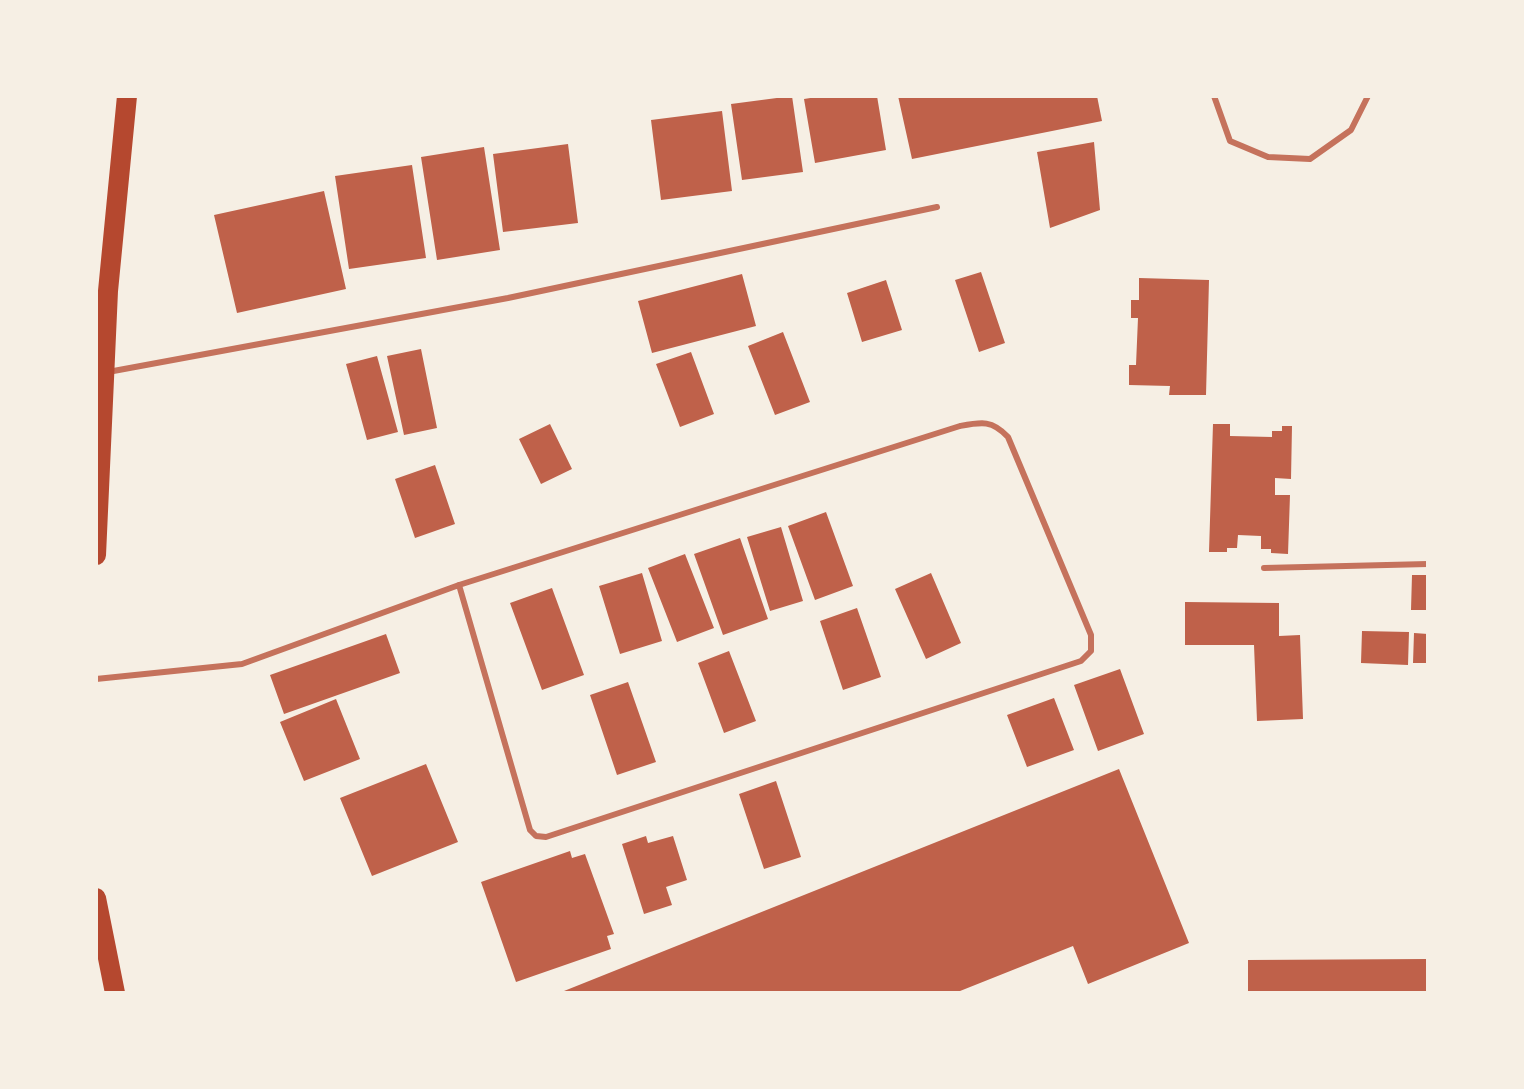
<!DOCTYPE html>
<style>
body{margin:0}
#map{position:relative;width:1524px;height:1089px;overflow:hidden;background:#f6efe4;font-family:"Fira Sans Condensed",sans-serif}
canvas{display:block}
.frame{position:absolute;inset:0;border:98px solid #f6efe4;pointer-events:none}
</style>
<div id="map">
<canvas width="1524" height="1089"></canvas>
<div class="frame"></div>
</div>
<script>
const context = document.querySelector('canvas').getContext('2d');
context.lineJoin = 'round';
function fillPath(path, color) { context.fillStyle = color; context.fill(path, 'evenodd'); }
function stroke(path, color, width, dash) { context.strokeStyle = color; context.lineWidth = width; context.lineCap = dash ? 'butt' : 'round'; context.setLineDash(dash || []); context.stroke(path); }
const building = new Path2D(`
 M792,96l11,76 -61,8 -11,-76z
 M823,96h54l9,54 -71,13 -11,-64z
 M898,96h199l5,25 -190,38z
 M722,111l10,80 -71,9 -10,-80z
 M1094,142l6,68 -50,18 -13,-76z
 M568,144l10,79 -75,9 -10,-78z
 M484,147l16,103 -63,10 -16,-103z
 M412,165l14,93 -77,11 -14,-93z
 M324,191l22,98 -109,24 -23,-98z
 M981,272l24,71 -26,9 -24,-72z
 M742,274l14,52 -104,27 -14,-52z
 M1139,278l70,2 -3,115h-37l1,-9 -41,-1v-20h7l2,-47h-7v-18h8z
 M886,280l16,50 -40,12 -15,-49z
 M783,332l27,70 -35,13 -27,-69z
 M421,349l16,79 -33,7 -17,-79z
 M691,352l23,62 -34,13 -24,-63z
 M377,356l21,76 -31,8 -21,-76z
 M550,424l22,45 -31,15 -22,-45z
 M1213,424h17v12l42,1v-6h10v-5h10l-1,53 -16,-1v17h15l-2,59 -17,-1v-4h-10v-13l-23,-1 -1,13h-10v4h-18z
 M435,465l20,59 -40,14 -20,-59z
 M826,512l27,74 -38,14 -27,-74z
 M781,527l22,74 -33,10 -23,-74z
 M740,538l28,81 -45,16 -29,-81z
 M685,554l29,74 -37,14 -29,-74z
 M642,573l20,68 -42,13 -21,-68z
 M931,573l30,70 -35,16 -31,-70z
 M1412,575h16v35h-17z
 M552,588l32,87 -42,15 -32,-87z
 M1185,602l94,1v33l21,-1 3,84 -46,2 -3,-76h-69z
 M857,608l24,69 -38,13 -23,-69z
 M1362,631l47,1 -1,33 -47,-2z
 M1414,633l14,1v29h-15z
 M386,634l14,39 -116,41 -14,-39z
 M729,651l27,70 -32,12 -26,-70z
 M1120,669l24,65 -46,17 -24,-66z
 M628,682l28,80 -39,13 -27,-80z
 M1054,698l20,52 -47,17 -20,-52z
 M336,699l24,60 -56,22 -24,-59z
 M426,764l32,78 -86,34 -32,-78z
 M1119,769l70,174 -101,41 -15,-38 -118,47h-396z
 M776,781l25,76 -37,12 -25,-75z
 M646,836l2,7 25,-7 14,44 -21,7 6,18 -28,9 -22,-70z
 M570,851l2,7 13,-4 29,80 -7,2 4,13 -95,33 -35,-100z
 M1428,959v34h-180v-33z`);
const service = new Path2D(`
 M1214,96l16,45 38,16 42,2 41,-29 17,-34
 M108,372l400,-74 429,-91
 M1264,568l164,-4
 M96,679l146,-15 217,-79 501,-159c22,-4 32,-6 48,11l83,198v16l-10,10 -535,176 -10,-1 -6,-6 -71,-245`);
const trunk = new Path2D(`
 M96,555l12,-264 19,-195
 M96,898l19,95`);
fillPath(building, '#bf614a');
stroke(service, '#c5725c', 6);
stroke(trunk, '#b5482f', 20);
</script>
